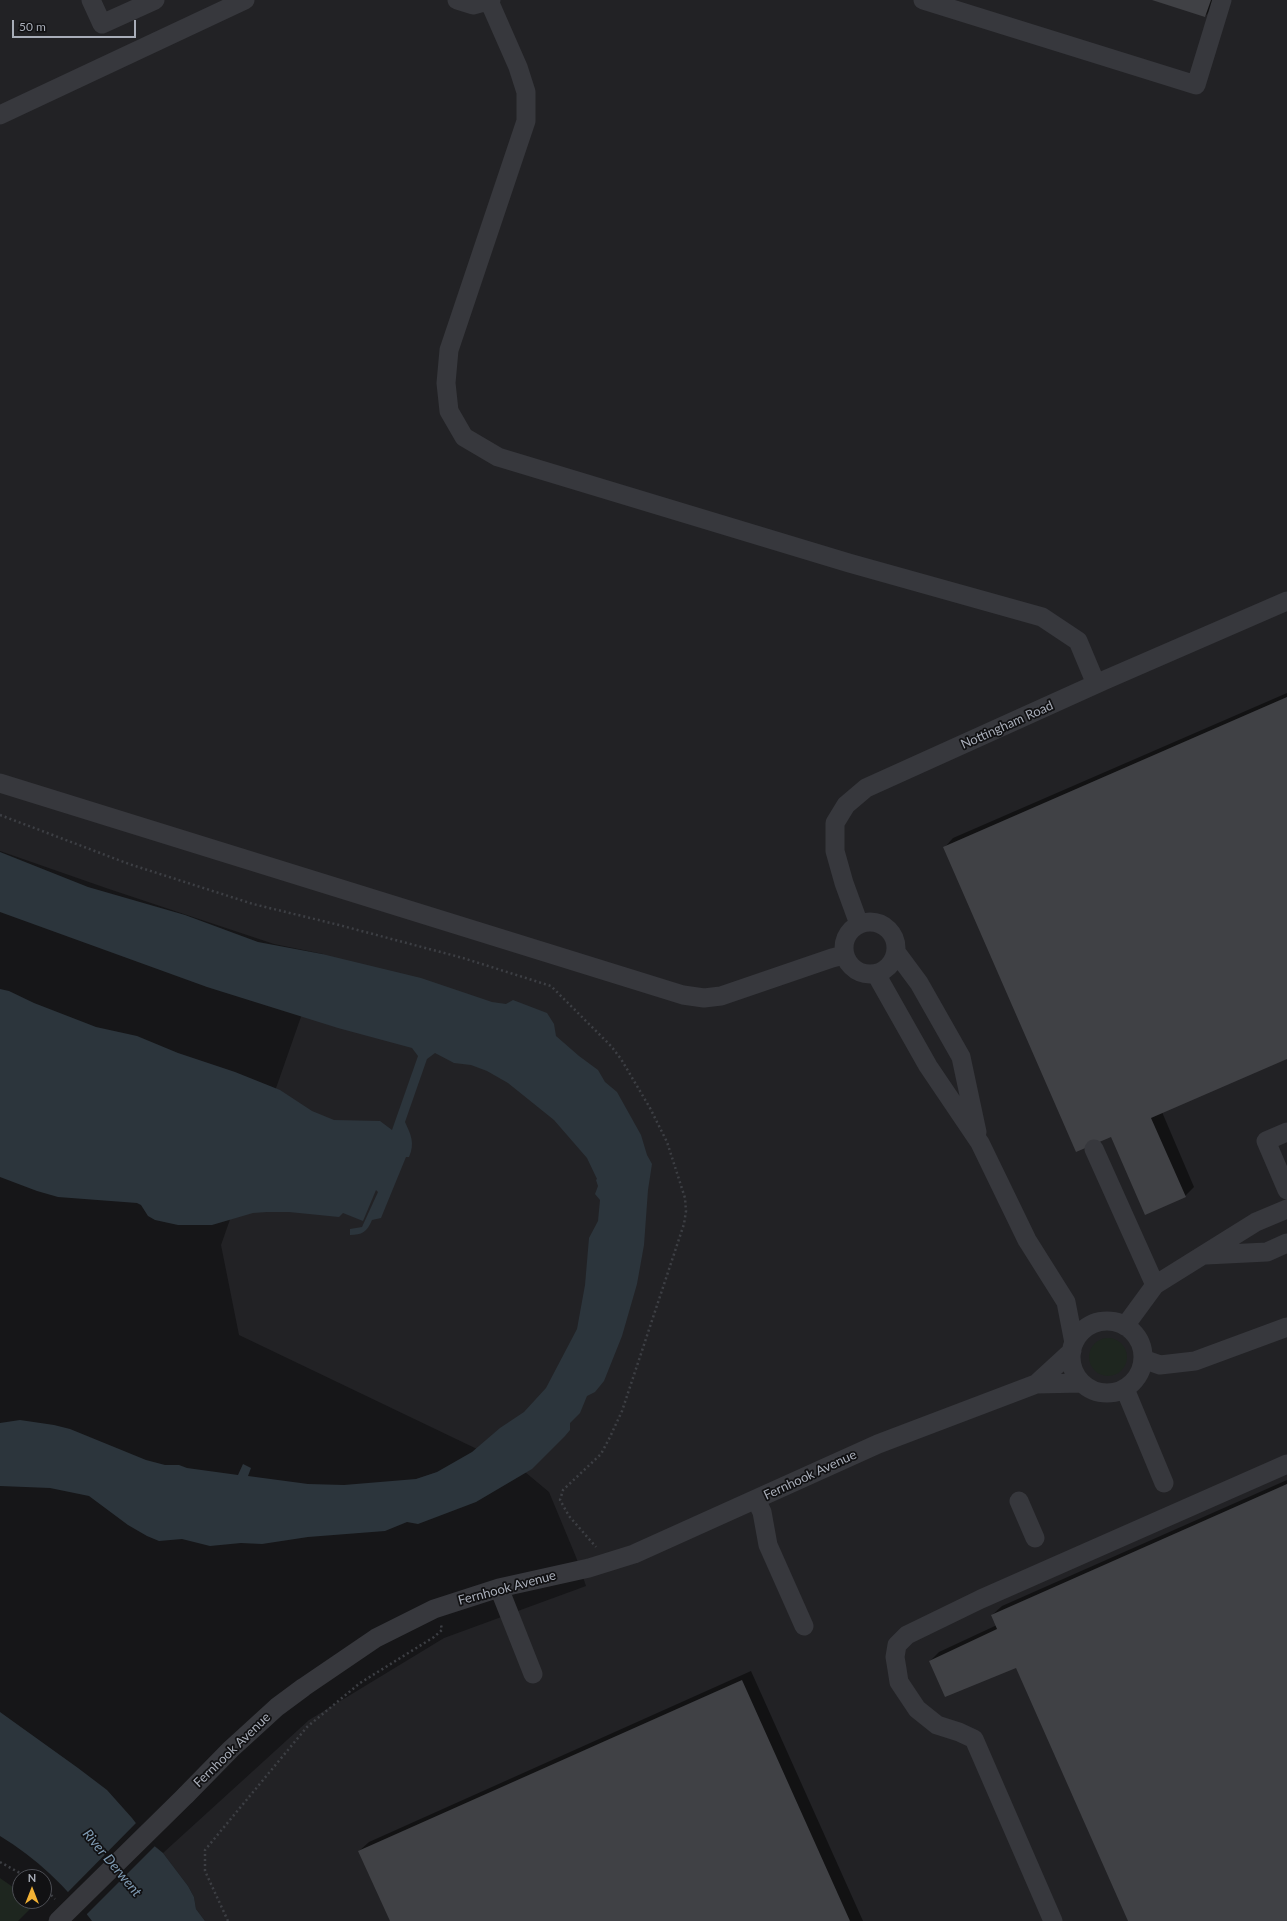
<!DOCTYPE html>
<style>
body{margin:0}
#map{position:relative;width:1287px;height:1921px;overflow:hidden;background:#161618;font-family:Lato,sans-serif}
canvas{display:block}
.north{position:absolute;left:12px;top:1869px;width:40px;height:40px;box-sizing:border-box;background:#111113;border:1px solid #4d4f55;border-radius:50%;rotate:0deg;font-size:11px;font-weight:700;line-height:16px;text-align:center;color:#a8adb8}
.north::after{content:'';display:block;margin:auto;width:14px;height:18px;background:#f2b134;clip-path:polygon(50% 0,100% 100%,50% 72%,0 100%)}
.scale{position:absolute;left:12px;top:20px;width:124px;height:18px;box-sizing:border-box;border:2px solid #a8adb8;border-top:0;padding-left:5px;font-size:12px;line-height:14px;white-space:nowrap;color:#a8adb8;-webkit-text-stroke:3px #111113;paint-order:stroke}
</style>
<div id="map">
<canvas width="1287" height="1921"></canvas>
<div class="north">N</div>
<div class="scale">50 m</div>
</div>
<script>
const context = document.querySelector('canvas').getContext('2d');
context.lineJoin = 'round';
function fillPath(path, color) { context.fillStyle = color; context.fill(path, 'evenodd'); }
function stroke(path, color, width, dash) { context.strokeStyle = color; context.lineWidth = width; context.lineCap = dash ? 'butt' : 'round'; context.setLineDash(dash || []); context.stroke(path); }
function drawText(font, color, halo, rows, align = 'center') {
  context.font = font + ' Lato,sans-serif'; context.lineWidth = 3.5; context.setLineDash([]); context.textBaseline = 'middle'; context.strokeStyle = halo; context.fillStyle = color; for (const [text, x, y, turn = 0] of rows) {
    context.save(); context.translate(x, y); context.rotate((+turn || 0) * Math.PI / 180); context.textAlign = isNaN(turn) ? turn : align; if (halo) context.strokeText(text, 0, 0); context.fillText(text, 0, 0); context.restore();
  }
}
const built = new Path2D(`
 M0,0h1287v1921h-1082l-9,-12 -2,-12 -6,-11 -25,-33 146,-133 135,-82 142,-52 -10,-29 -27,-65 -24,-20 -286,-137 -18,-90 102,-291 -49,-10 -168,-56 -106,-37z`);
const green = new Path2D(`
 M1089 1357a19 19 0 1 1 38 0a19 19 0 1 1-38 0Z
 M0,1878l20,14v9h12l4,2 -18,18h-18z`);
const water = new Path2D(`
 M0,852l88,35 97,28 73,27 64,12 99,24 71,24 14,2 7,-4 34,13 7,11 2,12 23,20 19,14 7,12 12,10 24,43 6,20 5,9 -4,26 -4,55 -7,39 -15,52 -18,45 -9,11 -8,4 -7,17 -10,10v7l-5,6 -33,33 -56,33 -58,22 -11,-2 -22,9 -77,6 -46,7 -21,-1 -31,3 -28,-7 -23,2 -12,-5 -19,-11 -39,-29 -39,-8 -50,-2v-63l20,-3 34,5 16,4 76,31 19,5h14l8,3 51,7 5,-11 8,4 -3,8 60,8 36,1 72,-6 21,-7 35,-20 28,-24 24,-16 22,-24 31,-59 8,-44 4,-47 9,-17 2,-21 -5,-6 3,-8 -2,-6 1,-1 -10,-21 -33,-38 -46,-37 -21,-12 -16,-6 -17,-2 -19,-10 -8,6 -22,63c6,13 10,21 4,35h-3l-25,61 -9,2c-5,12 -10,15 -22,15v-6l12,-2 16,-35 -2,-2 -13,31 -20,-8 -4,4 -50,-5h-22l-14,1 -41,12h-34l-23,-5 -7,-4 -7,-11 -4,-2 -79,-6 -21,-6 -37,-14v-188l9,2 25,12 62,24 41,9 41,17 57,19 45,18 32,21 22,9 46,1 12,9 26,-74 -6,-8 -74,-20 -131,-41 -207,-75z
 M0,1712l78,56 29,22 25,28 20,26 11,9 25,33 6,11 2,12 9,12h-113c-25,-34 -56,-63 -92,-85z`);
const pier = new Path2D(`
 M137,1822l19,23 -70,70 -19,-22z`);
const shadow = new Path2D(`
 M1154,0h62l-2,7 -9,9z
 M1287,693v364l-125,55 32,75 -9,9 -73,-60 -168,-288 9,-10z
 M1287,1480v441h-158l-112,-255 -87,-5 9,-9 58,-27 -5,-10 10,-9z
 M751,1671l112,250h-472l-32,-70 10,-9z`);
const building = new Path2D(`
 M1152,0h59l-6,17z
 M1287,697v362l-136,59 35,79 -41,18 -34,-78 -35,15 -133,-305z
 M1287,1484v437h-159l-112,-253 -71,29 -16,-36 68,-32 -6,-14z
 M742,1680l108,241h-460l-32,-70z`);
const path = new Path2D(`
 M0,815l129,49 124,40 86,21 124,33 88,28 60,60 10,13 29,49 17,34 18,56 1,13 -2,13 -62,187 -12,26 -9,17 -38,36 -3,10 9,16 27,31
 M0,1862l27,15
 M44,1888l11,11
 M228,1921l-23,-50v-21l102,-123 53,-44 74,-46 8,-7 -1,-5`);
const minor = new Path2D(`
 M91,0l11,24 53,-24
 M457,0l16,5 18,-5
 M923,0l273,85 26,-85
 M489,1l29,66 8,25v29l-77,229 -3,33 3,28 15,26 34,20 351,106 193,54 36,24 18,43
 M0,115l245,-115
 M0,783l683,212 21,3 17,-2 111,-38 12,-3
 M844 948a26 26 0 1 1 52 0a26 26 0 1 1-52 0Z
 M859,924l-15,-41 -9,-32v-28l11,-18 20,-17 239,-108 182,-79
 M896,952l23,31 42,74 16,75
 M876,974l52,92 52,77 47,97 39,62 8,41
 M1287,1132l-21,9 21,49
 M1094,1149l61,136
 M1206,1255l61,-3 20,-9
 M1071 1357a36 36 0 1 1 72 0a36 36 0 1 1-72 0Z
 M1125,1326l30,-41 101,-63 31,-13
 M1143,1359l17,6 35,-4 92,-34
 M1036,1384l36,-33
 M1125,1389l39,94
 M756,1500l6,12 6,33 36,81
 M1019,1501l16,37
 M499,1588l34,86
 M186,1795l45,-46 46,-42 27,-20 72,-49 58,-29 65,-21 90,-20 45,-14 244,-110 158,-60 46,-1
 M1053,1921l-79,-182 -15,-7 -22,-7 -20,-16 -18,-27 -2,-13 -2,-12 2,-12 10,-10 74,-36 306,-135`);
const minorBridge = new Path2D(`
 M58,1921l128,-126`);
const streetNames = [
 ["Nottingham Road",1007,725,-24],
 ["Fernhook Avenue",810,1475,-25],
 ["Fernhook Avenue",507,1588,-15],
 ["Fernhook Avenue",232,1750,-44]
];
const waterNames = [
 ["River Derwent",112,1863,50]
];
fillPath(built, '#222225');
fillPath(green, '#1e261f');
fillPath(water, '#2c353c');
fillPath(pier, '#161618');
fillPath(shadow, '#0007');
fillPath(building, '#404145');
stroke(path, '#3d3f44', 2.5, [2, 3]);
stroke(minor, '#37383d', 19);
stroke(minorBridge, '#37383d', 19);
drawText('13px', '#a8adb8', '#111113', streetNames);
drawText('italic 14px', '#7f9bb3', '#111113', waterNames);
</script>
